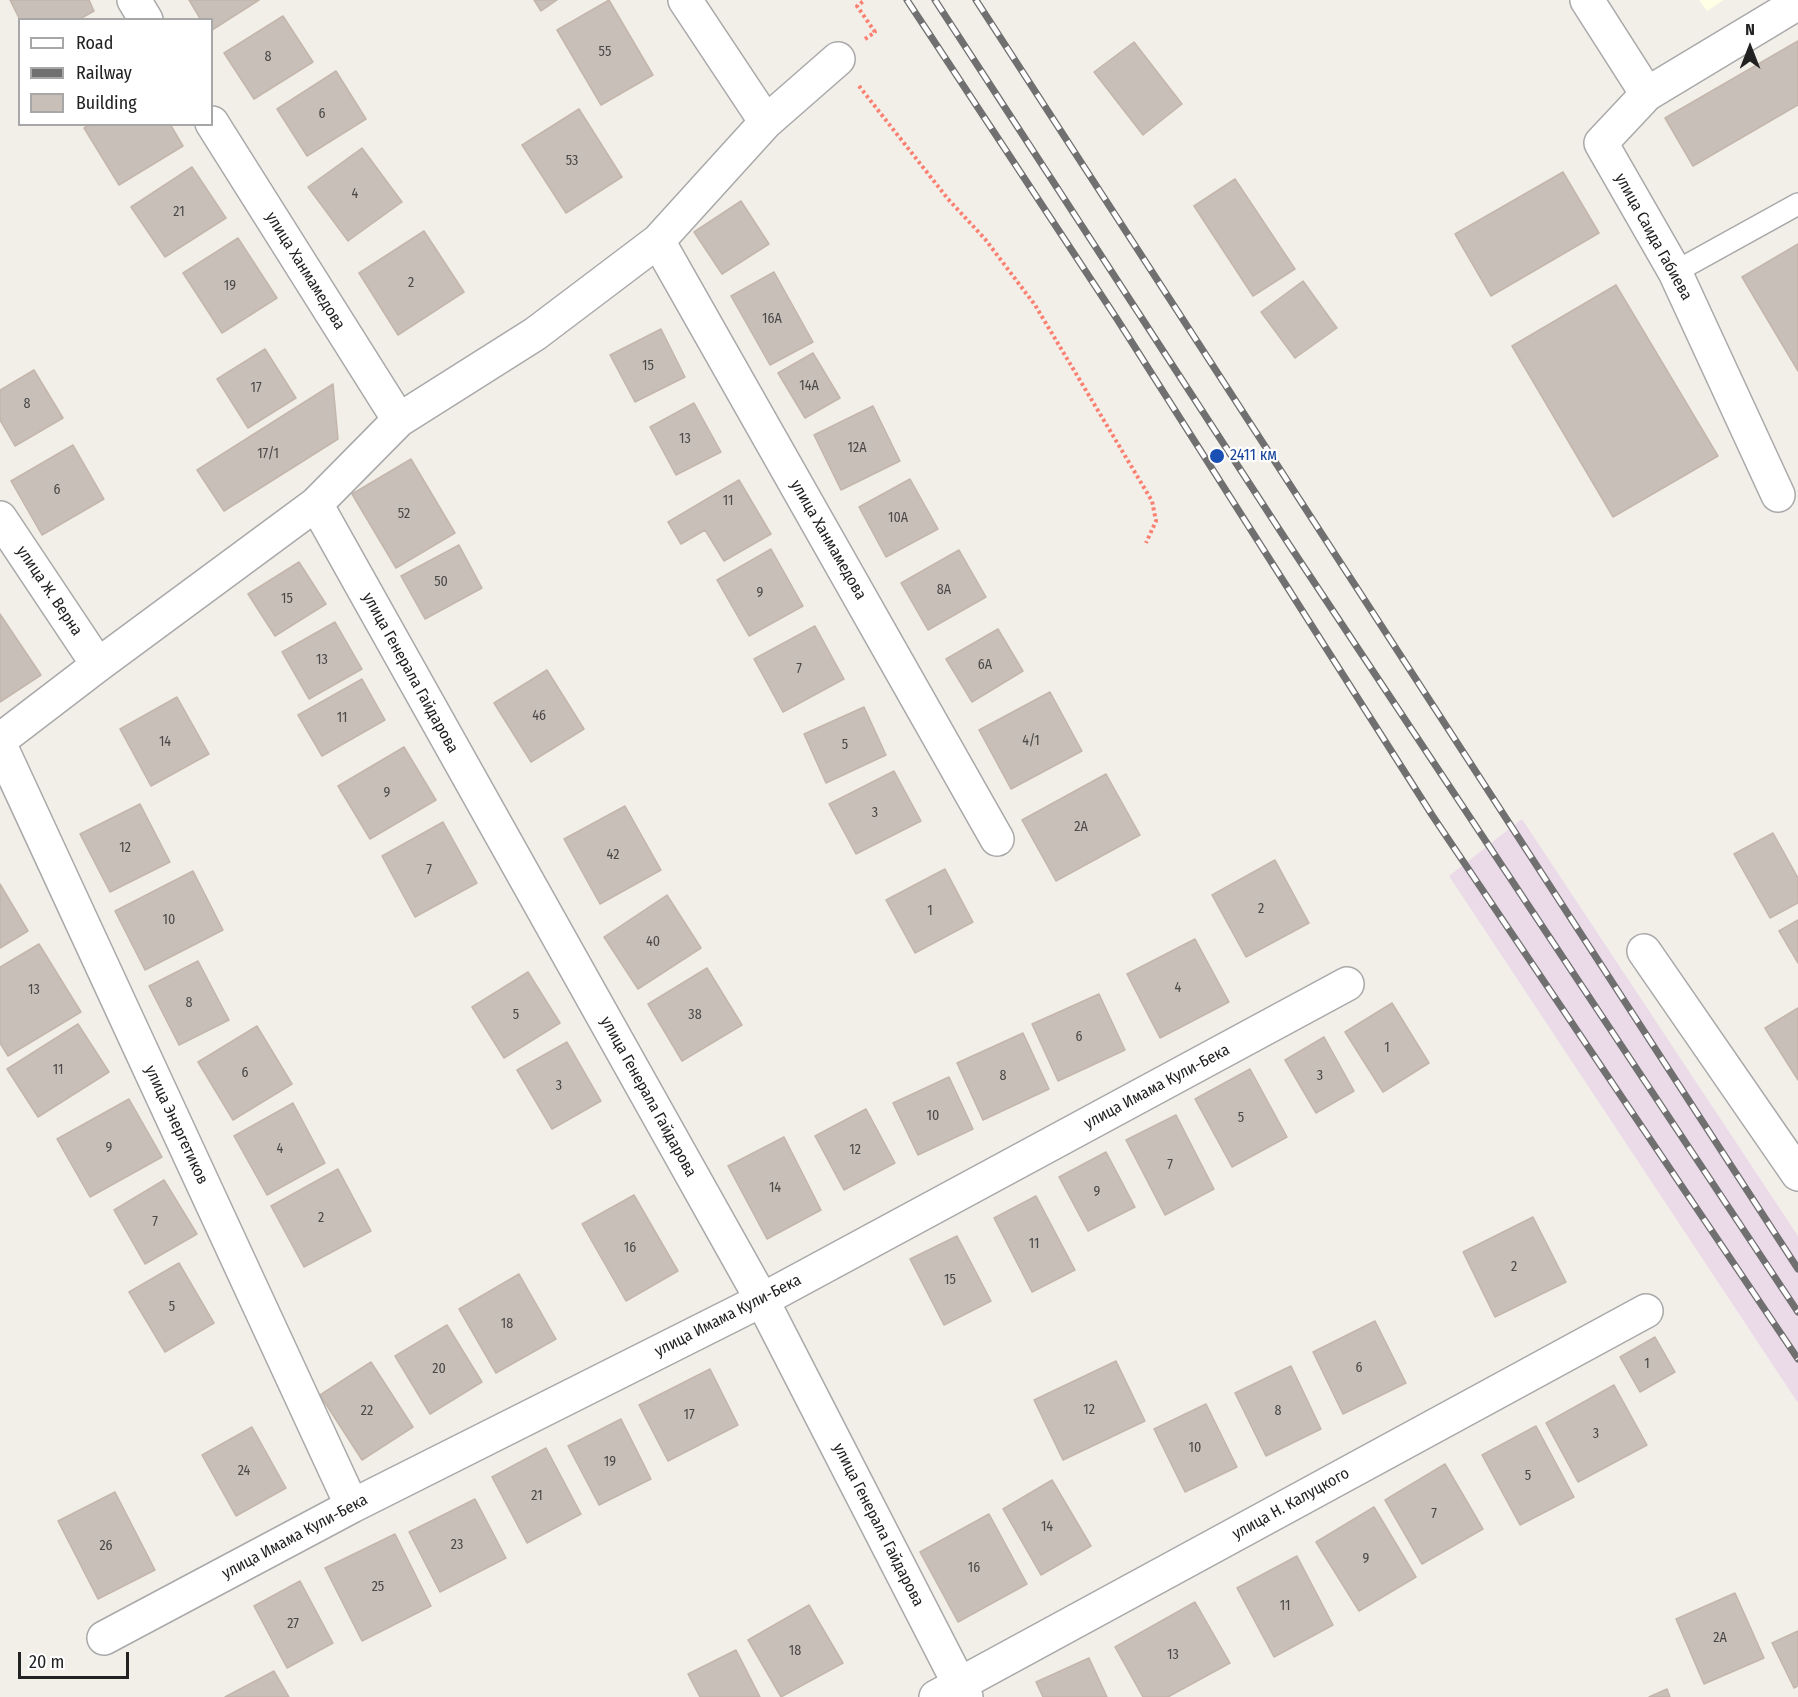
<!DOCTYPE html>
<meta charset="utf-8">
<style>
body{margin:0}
#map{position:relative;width:1798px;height:1697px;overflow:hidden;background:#f2efe9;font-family:"Fira Sans Condensed",sans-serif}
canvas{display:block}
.legend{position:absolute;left:18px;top:18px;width:195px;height:108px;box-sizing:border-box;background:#fff;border:2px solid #a7a7a7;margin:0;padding:8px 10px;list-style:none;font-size:18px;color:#222}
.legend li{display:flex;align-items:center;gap:12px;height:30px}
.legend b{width:30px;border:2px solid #a7a7a7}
.north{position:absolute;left:1720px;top:18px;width:60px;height:60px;-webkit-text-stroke:4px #fff;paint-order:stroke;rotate:0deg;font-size:16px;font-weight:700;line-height:24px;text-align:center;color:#222}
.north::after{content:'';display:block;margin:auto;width:21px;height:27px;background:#222;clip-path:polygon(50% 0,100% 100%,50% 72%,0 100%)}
.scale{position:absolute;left:18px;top:1652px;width:111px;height:27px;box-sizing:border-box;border:3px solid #222;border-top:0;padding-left:8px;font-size:18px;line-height:21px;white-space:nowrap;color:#222;-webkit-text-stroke:4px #fff;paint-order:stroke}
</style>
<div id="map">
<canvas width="1798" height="1697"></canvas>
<ul class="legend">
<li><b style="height:8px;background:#fff"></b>Road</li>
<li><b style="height:8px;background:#707070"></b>Railway</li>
<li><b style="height:16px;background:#c7bfb8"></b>Building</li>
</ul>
<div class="north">N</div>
<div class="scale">20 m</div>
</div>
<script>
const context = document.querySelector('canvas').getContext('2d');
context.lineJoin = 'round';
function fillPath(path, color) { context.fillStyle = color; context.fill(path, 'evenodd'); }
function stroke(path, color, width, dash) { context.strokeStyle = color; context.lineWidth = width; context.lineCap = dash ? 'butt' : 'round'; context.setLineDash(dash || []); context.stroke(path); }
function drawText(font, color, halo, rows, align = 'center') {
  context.font = font + ' "Fira Sans Condensed",sans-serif'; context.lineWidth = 4.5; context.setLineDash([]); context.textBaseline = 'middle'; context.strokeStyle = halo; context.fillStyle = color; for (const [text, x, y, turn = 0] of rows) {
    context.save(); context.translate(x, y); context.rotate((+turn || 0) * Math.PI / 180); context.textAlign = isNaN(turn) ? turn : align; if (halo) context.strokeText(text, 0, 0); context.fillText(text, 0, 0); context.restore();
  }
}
const industrial = new Path2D(`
 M1522,819l276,417v167l-349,-527z`);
const education = new Path2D(`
 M1699,0h25l-17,11z`);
const building = new Path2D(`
 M10,0h79l5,11 -16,9h-58z
 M189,0h70l-47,30v-10h-11z
 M534,0h23l-16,11z
 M609,0l44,75 -52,30 -44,-75z
 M283,16l30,46 -59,37 -30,-46z
 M1798,41v64l-105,61 -28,-48z
 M1134,42l48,62 -39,31 -49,-63z
 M336,71l30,48 -59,37 -30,-47z
 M579,109l43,68 -56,36 -44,-68z
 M91,124h79l13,22 -64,39 -35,-57z
 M362,148l40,54 -54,39 -40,-54z
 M192,167l34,51 -61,39 -34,-50z
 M1563,172l36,61 -108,63 -36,-62z
 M1235,179l60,90 -42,27 -59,-90z
 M741,201l28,43 -47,30 -28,-42z
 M424,231l40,61 -66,43 -39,-62z
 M238,238l39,60 -55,35 -39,-60z
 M1798,244v127l-56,-94z
 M774,272l39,70 -43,23 -39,-69z
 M1303,281l34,47 -42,30 -34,-46z
 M1616,285l102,171 -105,61 -101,-171z
 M661,329l24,48 -50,25 -25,-47z
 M265,349l31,49 -48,30 -31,-49z
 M813,353l27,45 -35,20 -27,-45z
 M34,370l29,48 -48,28 -15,-26v-30z
 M333,384l5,55 -114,72 -27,-41z
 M694,403l27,49 -45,23 -26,-48z
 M873,406l27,55 -59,29 -27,-55z
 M73,445l31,54 -62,36 -31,-54z
 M411,459l44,74 -59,35 -44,-74z
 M910,479l28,50 -52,28 -27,-50z
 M739,480l32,54 -47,27 -19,-31 -24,14 -13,-22z
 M459,545l23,43 -57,31 -24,-43z
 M771,549l32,57 -54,30 -32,-56z
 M959,550l27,47 -58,33 -27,-47z
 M299,562l27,42 -51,32 -27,-42z
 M0,614l41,61 -41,27z
 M335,622l27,47 -53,30 -27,-47z
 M815,626l29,53 -61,33 -29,-53z
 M998,629l25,42 -51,31 -26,-43z
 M547,670l37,59 -53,33 -37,-59z
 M362,679l23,41 -63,36 -24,-41z
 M1050,692l32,59 -71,38 -32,-59z
 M177,697l32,57 -58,32 -31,-57z
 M864,707l22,48 -60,28 -22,-49z
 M404,747l32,53 -66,39 -32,-53z
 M894,771l27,50 -65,33 -27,-50z
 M1106,774l34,61 -84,46 -34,-61z
 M140,804l30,58 -60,30 -30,-58z
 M625,806l36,64 -61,34 -36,-65z
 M443,822l34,61 -62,34 -33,-61z
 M1773,833l25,45v25l-28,15 -36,-64z
 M1275,860l34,63 -63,34 -34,-62z
 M945,869l28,53 -58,31 -29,-53z
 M193,871l30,59 -78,40 -30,-59z
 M0,884l28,47 -28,17z
 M667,895l34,53 -63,41 -34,-52z
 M1798,920v43l-19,-32z
 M1195,939l34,63 -69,36 -33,-64z
 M39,944l42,68 -73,44 -8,-13v-76z
 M198,961l31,59 -50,25 -30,-59z
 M707,968l35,57 -60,36 -34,-57z
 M528,972l32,51 -56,35 -32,-51z
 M1099,994l26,56 -67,31 -26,-57z
 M1392,1003l37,60 -46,29 -38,-60z
 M1798,1008v72l-33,-52z
 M78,1024l31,48 -71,45 -31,-48z
 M257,1026l35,58 -59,36 -35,-58z
 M1023,1033l26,56 -66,31 -26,-57z
 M1324,1037l30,54 -38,22 -31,-53z
 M567,1042l34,59 -49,28 -35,-59z
 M1250,1069l37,68 -55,30 -37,-68z
 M949,1077l24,52 -55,26 -25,-52z
 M129,1099l33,58 -72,40 -33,-58z
 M293,1103l32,60 -58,32 -33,-59z
 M866,1109l29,54 -51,27 -29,-54z
 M1176,1115l38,74 -49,26 -39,-75z
 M784,1137l37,73 -54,29 -39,-73z
 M1106,1152l29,55 -47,24 -29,-54z
 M338,1169l33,62 -67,36 -33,-61z
 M164,1180l33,54 -52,30 -31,-54z
 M634,1195l44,76 -52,30 -44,-77z
 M1036,1196l39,74 -43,22 -38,-74z
 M1533,1217l33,65 -71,35 -32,-65z
 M957,1236l34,65 -47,24 -34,-66z
 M179,1263l35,60 -49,29 -36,-60z
 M519,1274l37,65 -60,34 -37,-64z
 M1375,1321l31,62 -63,31 -30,-62z
 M447,1325l35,57 -52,32 -35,-58z
 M1655,1337l20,35 -35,20 -20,-35z
 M1116,1361l29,60 -82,39 -29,-60z
 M371,1362l42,65 -51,33 -42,-65z
 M1291,1366l30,63 -55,27 -31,-63z
 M710,1369l28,56 -70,36 -29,-56z
 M1614,1385l33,60 -69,37 -32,-59z
 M1206,1404l31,63 -52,25 -31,-63z
 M621,1419l30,60 -52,26 -31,-59z
 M1536,1426l38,71 -54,28 -38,-70z
 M252,1427l34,61 -50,28 -34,-61z
 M546,1448l35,66 -54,29 -35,-66z
 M1445,1464l38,65 -61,35 -37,-64z
 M1052,1480l39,66 -50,29 -38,-66z
 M115,1492l40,78 -57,29 -40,-78z
 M475,1499l31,59 -66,34 -31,-60z
 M1374,1507l42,70 -57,34 -43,-69z
 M989,1514l38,70 -69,38 -38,-70z
 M395,1534l36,72 -69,35 -37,-73z
 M1297,1556l36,69 -59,32 -37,-69z
 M300,1581l33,62 -46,25 -33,-62z
 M1735,1593l29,65 -60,26 -28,-65z
 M1195,1602l35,61 -62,34h-25l-28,-50z
 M809,1605l34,58 -62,34 -33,-57z
 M1798,1631v55l-4,2 -22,-45z
 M736,1650l24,47h-60l-12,-23z
 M1089,1658l18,39h-64l-7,-15z
 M274,1671l15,26h-64z
 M1667,1689l3,8h-21z`);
const path = new Path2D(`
 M865,39l10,-7 -18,-26 8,-6
 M859,86l89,113 37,40 50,66 117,196 4,20 -10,22`);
const service = new Path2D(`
 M1675,272l123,-68`);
const minor = new Path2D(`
 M134,0l12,20
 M685,0l81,122
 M1587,0l60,94 -46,49 74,129 103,223
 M1647,94l151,-91
 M212,123l187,297
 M658,241l339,598
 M316,504l446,796 204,397
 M0,518l98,147
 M0,740l98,-75 218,-161 83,-84 136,-86 123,-93 108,-119 72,-63
 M0,745l352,761
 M1644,951l154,223
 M104,1638l248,-132 410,-206 585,-316
 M936,1697l710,-386`);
const rail = new Path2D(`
 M907,0l210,319 315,496 366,544
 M935,0l355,546 508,766
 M976,0l822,1269`);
const markers = [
 [1217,456,8,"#1a4fb4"]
];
const numberNames = [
 ["55",605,52],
 ["8",268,57],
 ["6",322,114],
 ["53",572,161],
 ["4",355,194],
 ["21",179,212],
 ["2",411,283],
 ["19",230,286],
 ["16А",772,319],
 ["15",648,366],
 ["14А",809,386],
 ["17",256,388],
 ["8",27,404],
 ["13",685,439],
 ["12А",857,448],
 ["17/1",268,454],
 ["6",57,490],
 ["11",728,501],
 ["52",404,514],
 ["10А",898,518],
 ["50",441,582],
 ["8А",944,590],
 ["9",760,593],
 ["15",287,599],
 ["13",322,660],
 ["6А",985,665],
 ["7",799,669],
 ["46",539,716],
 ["11",342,718],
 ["4/1",1031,741],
 ["14",165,742],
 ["5",845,745],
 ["9",387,793],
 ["3",875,813],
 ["2А",1081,827],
 ["12",125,848],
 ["42",613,855],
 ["7",429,870],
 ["2",1261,909],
 ["1",930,911],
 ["10",169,920],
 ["40",653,942],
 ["4",1178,988],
 ["13",34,990],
 ["8",189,1003],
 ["5",516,1015],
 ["38",695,1015],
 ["6",1079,1037],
 ["1",1387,1048],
 ["11",58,1070],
 ["6",245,1073],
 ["8",1003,1076],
 ["3",1320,1076],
 ["3",559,1086],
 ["10",933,1116],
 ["5",1241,1118],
 ["9",109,1148],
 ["4",280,1149],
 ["12",855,1150],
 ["7",1170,1165],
 ["14",775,1188],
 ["9",1097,1192],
 ["2",321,1218],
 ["7",155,1222],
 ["11",1034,1244],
 ["16",630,1248],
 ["2",1514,1267],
 ["15",950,1280],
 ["5",172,1307],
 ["18",507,1324],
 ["1",1647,1364],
 ["6",1359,1368],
 ["20",439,1369],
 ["12",1089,1410],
 ["22",367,1411],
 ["8",1278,1411],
 ["17",689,1415],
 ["3",1596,1434],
 ["10",1195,1448],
 ["19",610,1462],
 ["24",244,1471],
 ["5",1528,1476],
 ["21",537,1496],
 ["7",1434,1514],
 ["14",1047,1527],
 ["23",457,1545],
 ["26",106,1546],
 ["9",1366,1559],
 ["16",974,1568],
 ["25",378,1587],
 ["11",1285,1606],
 ["27",293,1624],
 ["2А",1720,1638],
 ["18",795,1651],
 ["13",1173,1655]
];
const streetNames = [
 ["улица Саида Габиева",1653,237,61],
 ["улица Ханмамедова",305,271,58],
 ["улица Ханмамедова",828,540,60],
 ["улица Ж. Верна",49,591,56],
 ["улица Генерала Гайдарова",410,673,61],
 ["улица Имама Кули-Бека",1157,1087,-28],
 ["улица Генерала Гайдарова",648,1097,61],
 ["улица Энергетиков",176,1125,65],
 ["улица Имама Кули-Бека",728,1316,-27],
 ["улица Н. Калуцкого",1291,1504,-29],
 ["улица Генерала Гайдарова",878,1525,63],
 ["улица Имама Кули-Бека",295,1537,-28]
];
const transitNames = [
 ["2411 км",1230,456]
];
fillPath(industrial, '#ebdbe8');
fillPath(education, '#ffffe5');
fillPath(building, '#c7bfb8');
stroke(building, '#c4b6ab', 1.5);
stroke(service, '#a9a9a9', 24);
stroke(minor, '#a9a9a9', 36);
stroke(path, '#fa8072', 4, [3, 3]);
stroke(service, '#fff', 21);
stroke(minor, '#fff', 33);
stroke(rail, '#707070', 7);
stroke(rail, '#fff', 4.5, [14]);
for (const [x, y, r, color] of markers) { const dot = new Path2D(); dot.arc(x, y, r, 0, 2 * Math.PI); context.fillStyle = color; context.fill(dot); stroke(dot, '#fff', 2); }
drawText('14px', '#4b4948', null, numberNames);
drawText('16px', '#222', '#fff', streetNames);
drawText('16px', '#164399', '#fff', transitNames, 'left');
</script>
